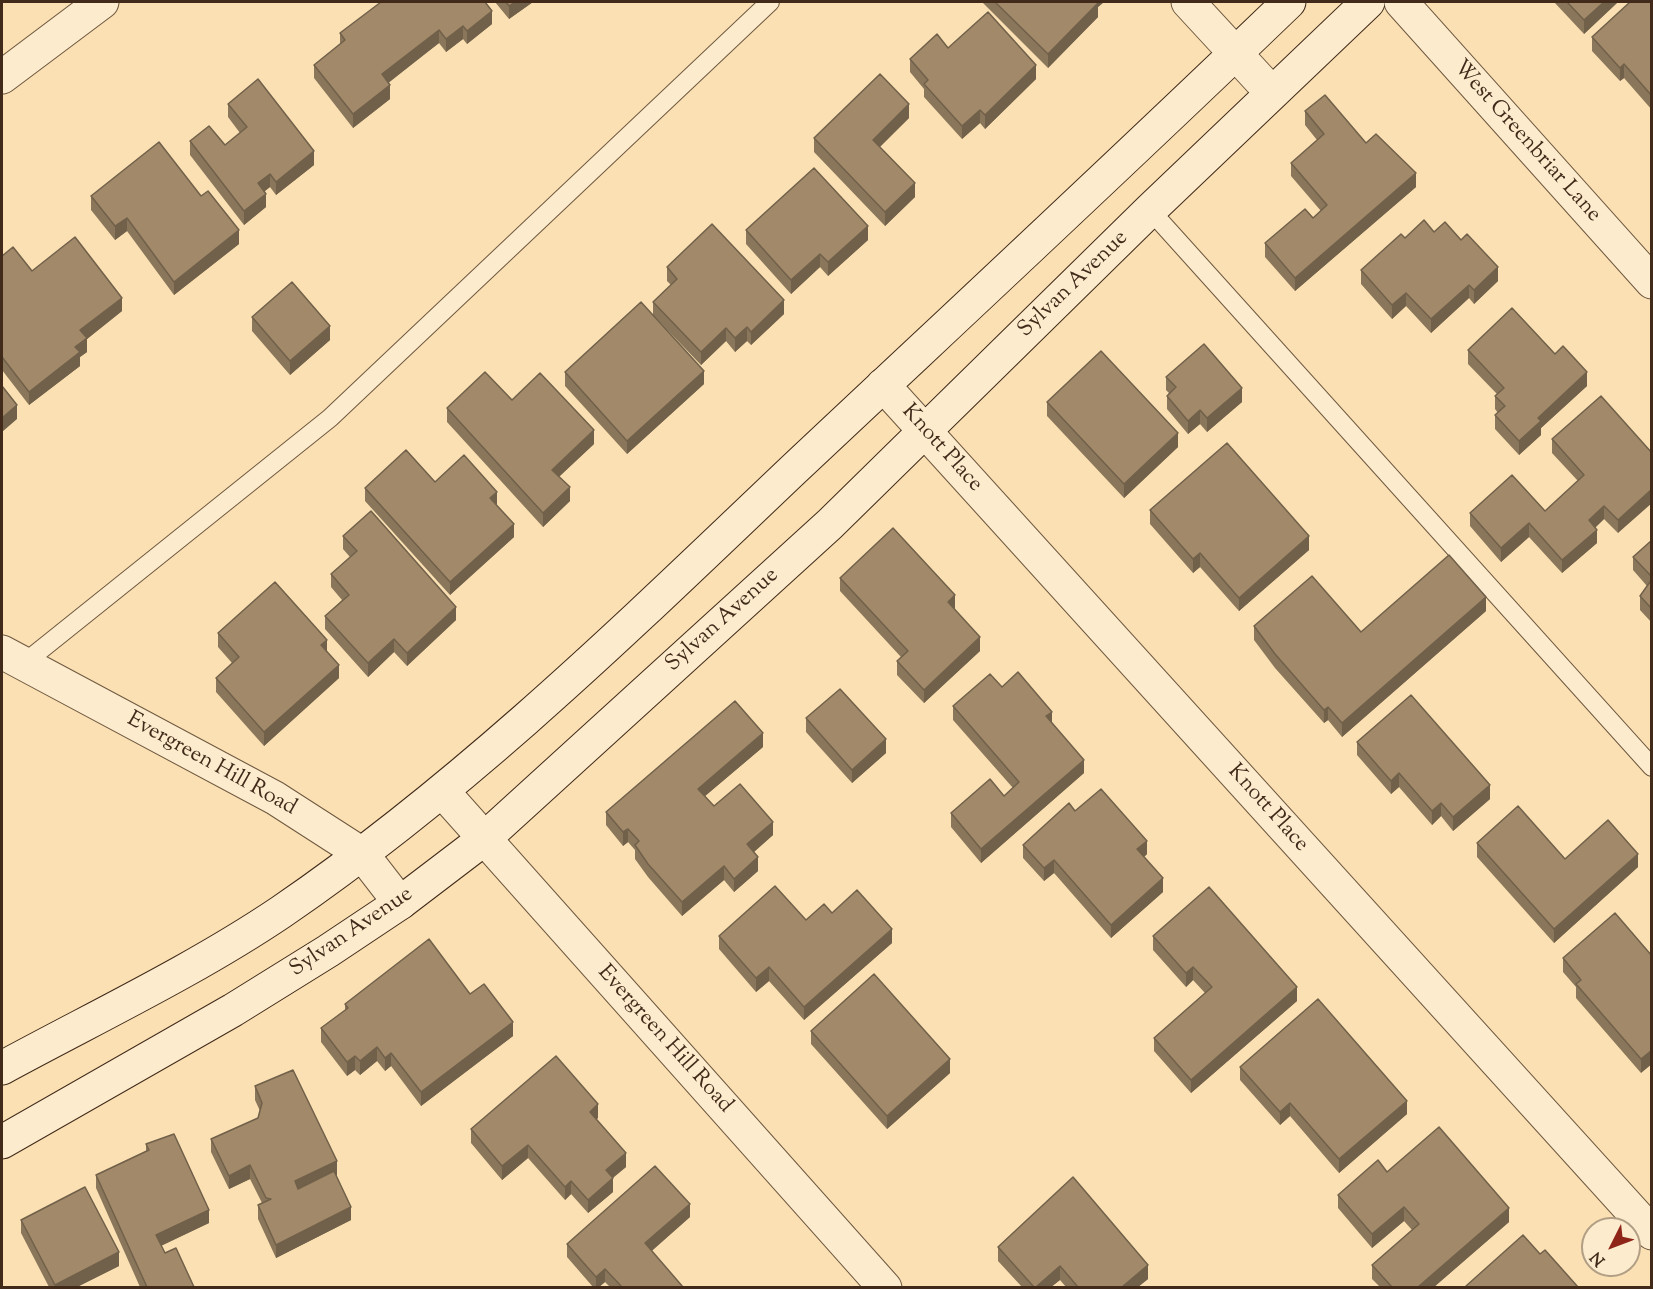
<!DOCTYPE html>
<style>
body{margin:0}
#map{position:relative;width:1653px;height:1289px;overflow:hidden;background:#fae0b2;font-family:"Sorts Mill Goudy",serif}
canvas{display:block}
.frame{position:absolute;inset:0;border:3px solid #412a1a;pointer-events:none}
.north{position:absolute;left:1581px;top:1217px;width:60px;height:60px;box-sizing:border-box;background:#fcebcd;border:2px solid #b19e85;border-radius:50%;rotate:228deg;font-size:16px;font-weight:700;line-height:24px;text-align:center;color:#412a1a}
.north::after{content:'';display:block;margin:auto;width:21px;height:27px;background:#8f2418;clip-path:polygon(50% 0,100% 100%,50% 72%,0 100%)}
</style>
<div id="map">
<canvas width="1653" height="1289"></canvas>
<div class="frame"></div>
<div class="north">N</div>
</div>
<script>
const context = document.querySelector('canvas').getContext('2d');
context.lineJoin = 'round';
function stroke(path, color, width, dash) { context.strokeStyle = color; context.lineWidth = width; context.lineCap = dash ? 'butt' : 'round'; context.setLineDash(dash || []); context.stroke(path); }
function fillPath(path, color) { context.fillStyle = color; context.fill(path, 'evenodd'); }
function drawText(font, color, halo, rows, align = 'center') {
  context.font = font + ' "Sorts Mill Goudy",serif'; context.lineWidth = 4.5; context.setLineDash([]); context.textBaseline = 'middle'; context.strokeStyle = halo; context.fillStyle = color; for (const [text, x, y, turn = 0] of rows) {
    context.save(); context.translate(x, y); context.rotate((+turn || 0) * Math.PI / 180); context.textAlign = isNaN(turn) ? turn : align; if (halo) context.strokeText(text, 0, 0); context.fillText(text, 0, 0); context.restore();
  }
}
const service = new Path2D(`
 M1150,210l502,557
 M23,664l307,-246 440,-416`);
const minor = new Path2D(`
 M1188,2l84,91
 M1401,2l251,280
 M2,77l100,-75
 M883,385l769,848
 M2,652l273,146 87,56 38,49
 M443,792l442,496`);
const secondary = new Path2D(`
 M2,1068c92,-50 193,-98 279,-156 187,-128 348,-286 511,-441 166,-156 333,-311 497,-469
 M2,1142l231,-132 95,-59 72,-48 84,-64 346,-315 320,-314 218,-208`);
const wall = new Path2D(`
 M495,2h38l-24,17z
 M982,2h122l-6,5v10l-50,51z
 M1554,2h64l-34,32z
 M1652,2v108l-28,-32 -4,3 -28,-30v-14z
 M492,24l-25,20 -4,-5 -17,13 -7,-9 -51,39 2,17 -37,29 -39,-50v-13l26,-21v-11z
 M948,48l88,31 -51,50 -5,-6 -18,16 -38,-42v-8l-14,-17v-13z
 M228,104l86,61 -38,30 -6,-8 -5,4 1,16 -22,18 -54,-70v-14l35,4 15,-12 -12,-16z
 M1305,111l61,32 50,44 -121,104 -30,-34v-14l48,-25 8,-7 -30,-35v-13l26,-23 -12,-15z
 M909,118l-30,29 36,50 -30,29 -71,-74v-14z
 M91,196l148,48 -65,51 -47,-64 -12,9 -24,-30z
 M746,230l122,10 -40,36 -8,-9 -29,27 -45,-50z
 M1434,232l64,49 -24,23 -5,-6 -38,35 -25,-27 -14,13 -31,-35v-14l44,-32z
 M2,256l30,15 90,40 -35,28v13l-7,5v9l-51,39 -27,-35z
 M667,267l117,47 -33,31 -4,-4 -12,11 -9,-11 -25,24 -48,-50v-13l18,-17 -4,-4z
 M252,317l78,23 -40,35 -38,-44z
 M1468,350l87,4 32,32 -46,42v7l-22,20 -24,-26v-14l3,-2 -3,-4v-13l2,-2 -29,-30z
 M565,372l139,12 -77,70 -62,-68z
 M1166,377l76,25 -35,30 -7,-8 -12,10 -21,-25v-13l2,-3 -3,-3z
 M512,400l82,44 -35,33 11,24 -27,26 -96,-105v-14z
 M1047,402l131,45 -54,51 -77,-82z
 M1552,439l100,14 -34,80 -14,-14 -9,9 2,15 -35,30 -33,-36 -28,25 -31,-36v-13l75,-2 33,-30 -26,-28z
 M435,482l79,55 -64,58 -85,-94v-13z
 M1150,510l159,40 -70,61 -39,-44 -7,6 -43,-49z
 M343,536l113,84 -49,46 -13,-14 -26,25 -43,-48v-13l17,-16 -11,-13v-13l19,-17 -7,-8z
 M1652,540v83l-12,-13v-14l7,-10 -14,-16v-13z
 M840,578l140,73 -56,52 -27,-28v-14l4,-4 -61,-66z
 M1486,611l-144,126 -14,-17 -4,3 -49,-55 -21,-28v-14l107,6z
 M218,633l109,18 12,27 -75,68 -48,-54v-14l16,-15 -14,-16z
 M1002,687l50,36 32,50 -103,90 -30,-36v-14l53,-17 9,-8 -60,-68v-14z
 M806,718l80,35 -34,30 -46,-51z
 M1357,742l133,57 -37,32 -12,-15 -9,9 -33,-38 -8,7 -34,-39z
 M763,747l-58,49 9,10 59,29 -19,17 4,19 -24,21 -10,-12 -42,36 -34,-39 -13,-18v-9l-7,-8 -5,4 -17,-21v-13z
 M1075,811l72,43 -3,3 19,35 -52,46 -57,-65 -10,8 -21,-23v-13z
 M1477,843l88,16 73,8 -84,76 -77,-86z
 M832,913l60,30 -88,77 -35,-39 -13,11 -37,-43v-13l87,-16z
 M1153,936l144,65 -106,92 -37,-42v-13l51,-45 -12,-13 -7,7 -33,-37z
 M1652,956l-11,117 -65,-75v-11l-13,-15v-14z
 M470,994l43,42 -92,70 -30,-40 -6,5 -8,-10 -17,14 -5,-5 -8,6 -26,-34v-14l24,-18v-6z
 M811,1031l139,42 -63,56 -76,-85z
 M1240,1067l167,47 -68,59 -49,-57 -10,9 -40,-45z
 M255,1086l82,89 -1,1 15,44 -75,38 -18,-39v-14l4,-2 -12,-24 -21,10 -18,-37v-13l47,-21 2,-7 -5,-11z
 M598,1118l-2,1 30,48 -13,11v14l-25,21 -17,-19 -6,6 -37,-42 -26,22 -31,-37v-14z
 M146,1144l63,79 -48,23 4,7 29,34h-54l-44,-99v-13l50,-24z
 M1387,1172l122,50 -75,65h-54l-8,-8v-14l40,-35 -8,-9 -32,27 -34,-40v-13z
 M690,1217l-39,34 32,36h-73l-5,-5 -6,5h-6l-26,-30v-13z
 M21,1220l98,46 -42,21h-28l-28,-54z
 M998,1247l150,32 -10,8h-72l-6,-7 -9,7h-29l-24,-26z`);
const shadedWall = new Path2D(`
 M515,2h18l-24,17v-13z
 M1093,2h11l-6,5v10l-50,51v-14z
 M1604,2h14l-34,32v-14z
 M492,11v13l-25,20v-13z
 M463,26v13l-17,13v-13z
 M439,30v13l-57,45v-14z
 M1624,64v14l-4,3v-13z
 M1036,65v14l-51,50v-14z
 M390,85v14l-37,29v-14z
 M909,104v14l-36,36v-14z
 M980,110v13l-18,16v-13z
 M314,151v14l-38,30v-13z
 M1416,173v14l-121,104v-13z
 M270,174v13l-12,9v-13z
 M915,183v14l-30,29v-14z
 M266,194v13l-22,18v-14z
 M127,218v13l-12,9v-14z
 M868,226v14l-40,36v-14z
 M239,230v14l-65,51v-13z
 M820,254v13l-29,27v-14z
 M1498,267v14l-24,23v-14z
 M1469,285v13l-38,35v-14z
 M1406,293v13l-14,13v-14z
 M122,298v13l-35,28v13l-7,5v9l-51,39v-13l46,-45 5,-17z
 M784,300v14l-33,31v-13z
 M330,326v14l-40,35v-14z
 M747,327v14l-12,11v-14z
 M726,328v13l-25,24v-13z
 M704,371v13l-77,70v-13z
 M1587,372v14l-46,42v7l-22,20v-14l19,-23z
 M1242,388v14l-35,30v-14z
 M17,405v14l-15,13v-14z
 M1200,410v14l-12,10v-13z
 M594,430v14l-42,39v-13z
 M1178,433v14l-54,51v-14z
 M570,487v14l-27,26v-14z
 M1652,489v14l-34,30v-13z
 M497,492v13l-7,-7z
 M1604,506v13l-15,14v-13z
 M1529,523v14l-28,25v-14z
 M514,524v13l-64,58v-13z
 M1597,530v13l-35,30v-13z
 M1309,536v14l-70,61v-13z
 M1200,553v14l-7,6v-14z
 M955,595v14l-7,-7z
 M1486,597v14l-144,126v-14z
 M456,607v13l-49,46v-13z
 M980,637v14l-56,52v-13z
 M394,639v13l-26,25v-14z
 M327,640v13l-6,-8z
 M339,665v13l-75,68v-14z
 M1328,707v13l-4,3v-13z
 M1052,712v14l-6,-10z
 M763,733v14l-65,55v-13z
 M886,739v14l-34,30v-13z
 M1084,760v13l-103,90v-14z
 M1399,773v14l-8,7v-13z
 M1490,785v14l-37,32v-14z
 M1441,803v13l-9,9v-14z
 M773,822v13l-26,23v-14z
 M628,829v13l-5,4v-14z
 M1147,841v13l-10,9v-14z
 M1638,854v13l-84,76v-14z
 M758,857v14l-24,21v-13z
 M1054,860v13l-10,8v-13z
 M724,866v14l-42,36v-14z
 M1163,878v14l-52,46v-13z
 M892,929v14l-88,77v-13z
 M769,967v14l-13,11v-14z
 M1193,967v13l-7,7v-14z
 M1297,987v14l-106,92v-13z
 M513,1022v14l-92,70v-14z
 M377,1047v14l-17,14v-14z
 M1652,1050v14l-11,9v-14z
 M391,1053v13l-6,5v-13z
 M355,1056v14l-8,6v-14z
 M950,1059v14l-63,56v-13z
 M1407,1101v13l-68,59v-14z
 M1290,1103v13l-10,9v-13z
 M598,1104v14l-8,7v-13z
 M528,1145v13l-26,22v-14z
 M626,1153v14l-20,16v-13z
 M337,1161v14l-42,20v-14z
 M250,1165v14l-21,10v-13z
 M613,1178v14l-25,21v-13z
 M571,1181v13l-6,6v-13z
 M690,1204v13l-45,40v-14z
 M351,1207v13l-75,38v-13z
 M1404,1207v14l-32,27v-14z
 M1509,1208v14l-75,65h-16z
 M209,1210v13l-53,25v-13z
 M119,1252v14l-42,21h-22v-2z
 M1148,1265v14l-10,8h-16z
 M1060,1266v14l-9,7h-15z
 M605,1269v13l-6,5h-3v-10z`);
const building = new Path2D(`
 M381,2h104l7,9 -25,20 -4,-5 -17,13 -7,-9 -57,44 8,11 -37,29 -39,-49 31,-25 -5,-7z
 M506,2h9l-6,4z
 M995,2h101l2,1 -50,51z
 M1567,2h37l-20,18z
 M1630,2h22v94l-28,-32 -4,4 -28,-31z
 M988,12l48,53 -51,50 -5,-5 -18,16 -38,-42 4,-4 -18,-21 27,-25 11,14z
 M880,74l29,30 -36,36 42,43 -30,29 -71,-74z
 M258,79l56,72 -38,31 -6,-8 -12,9 8,11 -22,17 -54,-70 19,-15 16,19 22,-18 -19,-23z
 M1325,95l41,48 10,-9 40,39 -121,105 -30,-35 40,-34 8,9 14,-13 -36,-42 33,-29 -19,-23z
 M159,142l42,54 7,-5 31,39 -65,52 -47,-64 -12,8 -24,-30z
 M814,168l54,58 -40,36 -8,-8 -29,26 -45,-50z
 M1424,220l10,12 11,-10 16,18 6,-6 31,33 -24,23 -5,-5 -38,34 -25,-26 -14,12 -31,-35 40,-36 4,4z
 M712,224l72,76 -33,32 -4,-5 -12,11 -9,-10 -25,24 -48,-50 24,-23 -10,-12z
 M75,237l47,61 -42,32 7,8 -12,9 5,5 -51,40 -27,-35v-101l11,-9 19,24z
 M292,282l38,44 -40,35 -38,-44z
 M641,302l63,69 -77,70 -62,-69z
 M1512,308l43,46 8,-8 24,26 -49,46 3,3 -22,20 -24,-26 10,-9 -10,-10 9,-8 -36,-38z
 M1204,344l38,44 -35,30 -7,-8 -12,11 -21,-25 9,-9 -10,-10z
 M1101,351l77,82 -54,51 -77,-82z
 M485,372l27,28 28,-27 54,57 -42,40 18,17 -27,26 -96,-105z
 M2,386l15,19 -15,13z
 M1601,396l51,57v36l-34,31 -14,-14 -15,14 8,10 -35,30 -33,-37 -28,25 -31,-35 42,-38 33,36 39,-36 -32,-36z
 M1227,443l82,93 -70,62 -39,-45 -7,6 -43,-49z
 M406,450l29,32 29,-27 33,37 -7,6 24,26 -64,58 -85,-94z
 M371,511l85,96 -49,46 -13,-14 -26,24 -43,-47 24,-21 -18,-21 26,-23 -14,-15z
 M893,528l62,67 -7,7 32,35 -56,53 -27,-29 11,-10 -68,-73z
 M1652,540v37l-19,-20z
 M1449,555l37,42 -144,126 -14,-16 -4,3 -49,-56 -21,-28 58,-50 49,56z
 M1652,579v30l-12,-13z
 M275,582l52,58 -6,5 18,20 -75,67 -48,-54 23,-21 -21,-24z
 M1018,672l34,40 -6,4 38,44 -103,89 -30,-36 39,-34 14,17 15,-14 -66,-76 37,-32 12,13z
 M840,689l46,50 -34,31 -46,-52z
 M1411,695l79,90 -37,32 -12,-14 -9,8 -33,-38 -8,8 -34,-39z
 M735,701l28,32 -65,56 16,17 26,-22 33,38 -26,22 11,13 -24,22 -10,-13 -42,36 -34,-38 -13,-19 4,-4 -11,-12 -5,3 -17,-20z
 M1101,789l46,52 -10,8 26,29 -52,47 -57,-65 -10,8 -21,-23 46,-42 6,8z
 M1518,806l47,53 43,-39 30,34 -84,75 -77,-86z
 M775,886l31,34 18,-16 8,9 25,-23 35,39 -88,78 -35,-40 -13,11 -37,-42z
 M1209,887l88,100 -106,93 -37,-42 58,-51 -19,-20 -7,6 -33,-37z
 M1615,913l37,43v94l-11,9 -65,-75 5,-4 -18,-22z
 M429,939l41,55 14,-10 29,38 -92,70 -30,-39 -6,5 -8,-11 -17,14 -5,-5 -8,6 -26,-34 27,-20 -3,-4z
 M874,974l76,85 -63,57 -76,-85z
 M1318,999l89,102 -68,58 -49,-56 -10,9 -40,-45z
 M556,1056l42,48 -8,8 36,41 -20,17 7,8 -25,22 -17,-19 -6,6 -37,-42 -26,21 -31,-37z
 M293,1070l44,91 -42,20 3,8 36,-18 17,36 -75,38 -18,-40 13,-6 -5,-1 -16,-33 -21,11 -18,-37 47,-21 4,-15 -7,-17z
 M1439,1127l70,81 -91,79h-26l-20,-22 47,-41 -15,-17 -32,27 -34,-39 40,-35 9,12z
 M174,1134l35,76 -53,25 9,18 11,-5 18,39h-47l-51,-112 53,-25 -3,-6z
 M655,1166l35,38 -45,39 38,44h-61l-17,-18 -9,8 -29,-33z
 M1073,1177l75,88 -26,22h-44l-18,-21 -24,21h-2l-36,-40z
 M85,1187l34,65 -64,33 -34,-65z
 M1523,1235l17,19 5,-4 33,37h-110l-2,-1z`);
const streetNames = [
 ["West Greenbriar Lane",1526,142,48],
 ["Sylvan Avenue",1074,285,-44],
 ["Knott Place",941,449,48],
 ["Sylvan Avenue",723,621,-42],
 ["Evergreen Hill Road",211,765,29],
 ["Knott Place",1267,809,48],
 ["Sylvan Avenue",352,933,-34],
 ["Evergreen Hill Road",664,1040,48]
];
stroke(service, '#6f5840', 20);
stroke(minor, '#6f5840', 35);
stroke(secondary, '#412a1a', 35);
stroke(service, '#fcebcd', 18);
stroke(minor, '#fcebcd', 33);
stroke(secondary, '#fcebcd', 33);
fillPath(wall, '#8a765a');
fillPath(shadedWall, '#71604a');
fillPath(building, '#a18969');
stroke(building, '#71604a', 1.5);
drawText('22px', '#412a1a', '#fcebcd', streetNames);
</script>
